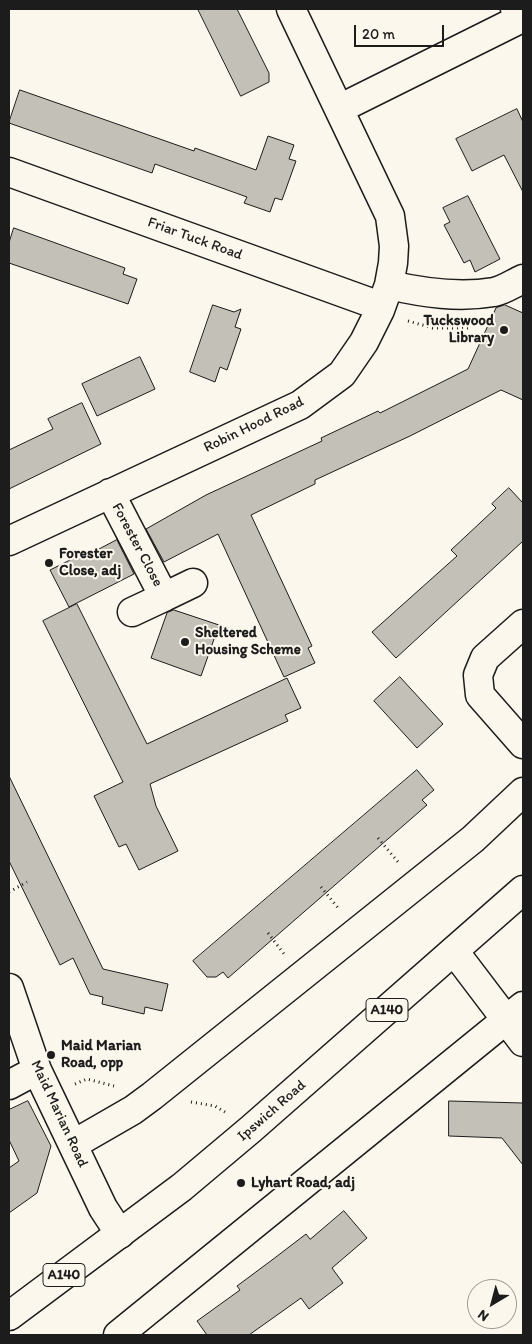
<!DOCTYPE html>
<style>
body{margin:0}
#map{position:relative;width:532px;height:1344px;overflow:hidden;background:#fbf7ec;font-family:Itim,sans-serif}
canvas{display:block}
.frame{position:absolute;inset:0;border:10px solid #1c1c1c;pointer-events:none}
.north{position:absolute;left:467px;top:1279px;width:50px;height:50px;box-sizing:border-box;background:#fbf7ec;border:1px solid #a29f99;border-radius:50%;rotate:217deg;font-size:14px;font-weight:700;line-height:20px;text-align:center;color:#1c1c1c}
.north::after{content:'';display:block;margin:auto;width:18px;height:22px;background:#1c1c1c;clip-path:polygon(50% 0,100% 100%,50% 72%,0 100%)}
.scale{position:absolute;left:354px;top:25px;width:90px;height:22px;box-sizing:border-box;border:2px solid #1c1c1c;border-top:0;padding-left:6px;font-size:15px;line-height:18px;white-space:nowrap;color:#1c1c1c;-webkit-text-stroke:4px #fbf7ec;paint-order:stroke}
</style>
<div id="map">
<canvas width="532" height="1344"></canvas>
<div class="frame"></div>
<div class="north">N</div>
<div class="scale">20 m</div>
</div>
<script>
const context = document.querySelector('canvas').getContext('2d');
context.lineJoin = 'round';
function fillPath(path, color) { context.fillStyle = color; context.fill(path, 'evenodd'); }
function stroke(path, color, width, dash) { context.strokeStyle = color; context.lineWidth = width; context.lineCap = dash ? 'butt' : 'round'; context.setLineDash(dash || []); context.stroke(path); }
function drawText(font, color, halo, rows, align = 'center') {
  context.font = font + ' Itim,sans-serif'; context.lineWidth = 4; context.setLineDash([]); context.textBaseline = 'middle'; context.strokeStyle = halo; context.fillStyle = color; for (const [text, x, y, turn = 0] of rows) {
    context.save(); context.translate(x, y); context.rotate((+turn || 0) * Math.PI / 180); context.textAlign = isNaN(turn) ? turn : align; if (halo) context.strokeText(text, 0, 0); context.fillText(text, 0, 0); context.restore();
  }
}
const building = new Path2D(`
 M198,9h39l32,64v9l-28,14z
 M20,90l174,61 1,-3 61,22 12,-34 26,9 -5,14 7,2 -14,39 -7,-2 -5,14 -26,-9 3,-6 -92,-33 -3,9 -143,-50z
 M517,109l6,13v70l-19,-37 -32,16 -16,-32z
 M468,196l32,63 -25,13 -5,-12 -6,3 -20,-38 6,-3 -7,-14z
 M14,228l111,40 -2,6 14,5 -9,25 -119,-41v-20z
 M213,305l21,7 7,-3 -6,18 6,2 -14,41 -7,-3 -5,15 -25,-10z
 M505,305l18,8v87l-22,-10 -91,46 -95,44v4l-64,31 61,131 -4,2 7,15 -31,14 -66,-143 -54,28 -18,-33 60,-34 116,-54 -1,-3 57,-27 2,2 88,-44 28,-61z
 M140,357l15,32 -58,27 -15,-32z
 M82,403l19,41 -92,45v-39l44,-21 -5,-10z
 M509,488l14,15v38l-127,117 -24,-26 85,-76 -6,-6 45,-42 -4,-4z
 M117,540l17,34 -65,33 -19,-37 32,-16 1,3z
 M77,604l70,140 140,-66 14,30 -16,7 3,6 -138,63 6,22 22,45 -39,19 -13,-26 -7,3 -25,-51 29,-14 -80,-161z
 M174,610l45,15 -18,51 -50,-18 16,-45z
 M400,677l43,47 -26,24 -43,-47z
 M417,770l17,20 -12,10 5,5 -199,173 -5,-6 -7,5h-9l-14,-16z
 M9,776l94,193 65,15 -6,27 -17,-4 -1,7 -42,-10 1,-7 -13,-3 -17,-36 -13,7 -51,-104z
 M28,1101l23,45 -14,47 -28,20v-45l10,-7 -10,-21v-30z
 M449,1101l74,2v62l-21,-27 -53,-2z
 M344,1211l23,27 -35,30 11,15 -34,26 -8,-11 -52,37h-42l-10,-14 43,-31 -3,-4 35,-26 34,-26 4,5z`);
const path = new Path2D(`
 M408,321l25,7h39
 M378,838l20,24
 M321,887l18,22
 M9,892l18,-10
 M268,933l16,21
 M75,1084l12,-5 27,7
 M191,1102l24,4 10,6`);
const minor = new Path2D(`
 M339,109l181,-90 -5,-10
 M9,172l371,134
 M389,285c35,8 70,13 105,7 10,-2 20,-9 29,-13
 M110,493l54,104 -32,15
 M9,541l291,-136 42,-31 22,-32 16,-32 9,-25 4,-22 1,-17 -4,-30 -99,-207
 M164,597l29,-14
 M523,624l-38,34 -7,17 2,20 43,49
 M454,951l69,91
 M9,988l28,82 66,138 17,26
 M9,1085l28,-15
 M74,1144l59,-34 19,-14 321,-257 50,-47
 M118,1335l405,-329`);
const highway = new Path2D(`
 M9,1316l173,-129 69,-58 272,-239`);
const markers = [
 [504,330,5,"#1c1c1c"],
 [49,563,5,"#1c1c1c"],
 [185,642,5,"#1c1c1c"],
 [51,1055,5,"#1c1c1c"],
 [241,1183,5,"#1c1c1c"]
];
const shields = [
 [387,1010,42],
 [64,1275,42]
];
const shieldNames = [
 ["A140",387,1010],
 ["A140",64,1275]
];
const streetNames = [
 ["Friar Tuck Road",195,239,20],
 ["Robin Hood Road",254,425,-26],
 ["Forester Close",137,545,62],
 ["Ipswich Road",272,1111,-41],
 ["Maid Marian Road",59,1114,65]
];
const poiNames = [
 ["Tuckswood",494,321,"right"],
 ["Library",494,338,"right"],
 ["Forester",59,554],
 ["Close, adj",59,571],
 ["Sheltered",195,633],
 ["Housing Scheme",195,650],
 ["Maid Marian",61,1046],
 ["Road, opp",61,1063],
 ["Lyhart Road, adj",251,1183]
];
fillPath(building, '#c3c0b8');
stroke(building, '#1c1c1c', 1);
stroke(minor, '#1c1c1c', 31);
stroke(highway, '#1c1c1c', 31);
stroke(path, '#1c1c1c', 3, [1, 4]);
stroke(minor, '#fbf7ec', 28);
stroke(highway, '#fbf7ec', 28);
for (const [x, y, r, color] of markers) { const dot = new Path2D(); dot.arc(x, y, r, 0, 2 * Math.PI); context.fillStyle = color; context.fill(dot); stroke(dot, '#fbf7ec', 2); }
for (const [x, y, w] of shields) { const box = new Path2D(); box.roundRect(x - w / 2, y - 11.5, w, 23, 4); context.fillStyle = '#fbf7ec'; context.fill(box); stroke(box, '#1c1c1c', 1); }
drawText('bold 14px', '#1c1c1c', null, shieldNames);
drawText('15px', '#1c1c1c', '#fbf7ec', streetNames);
drawText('bold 15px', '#1c1c1c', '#fbf7ec', poiNames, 'left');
</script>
